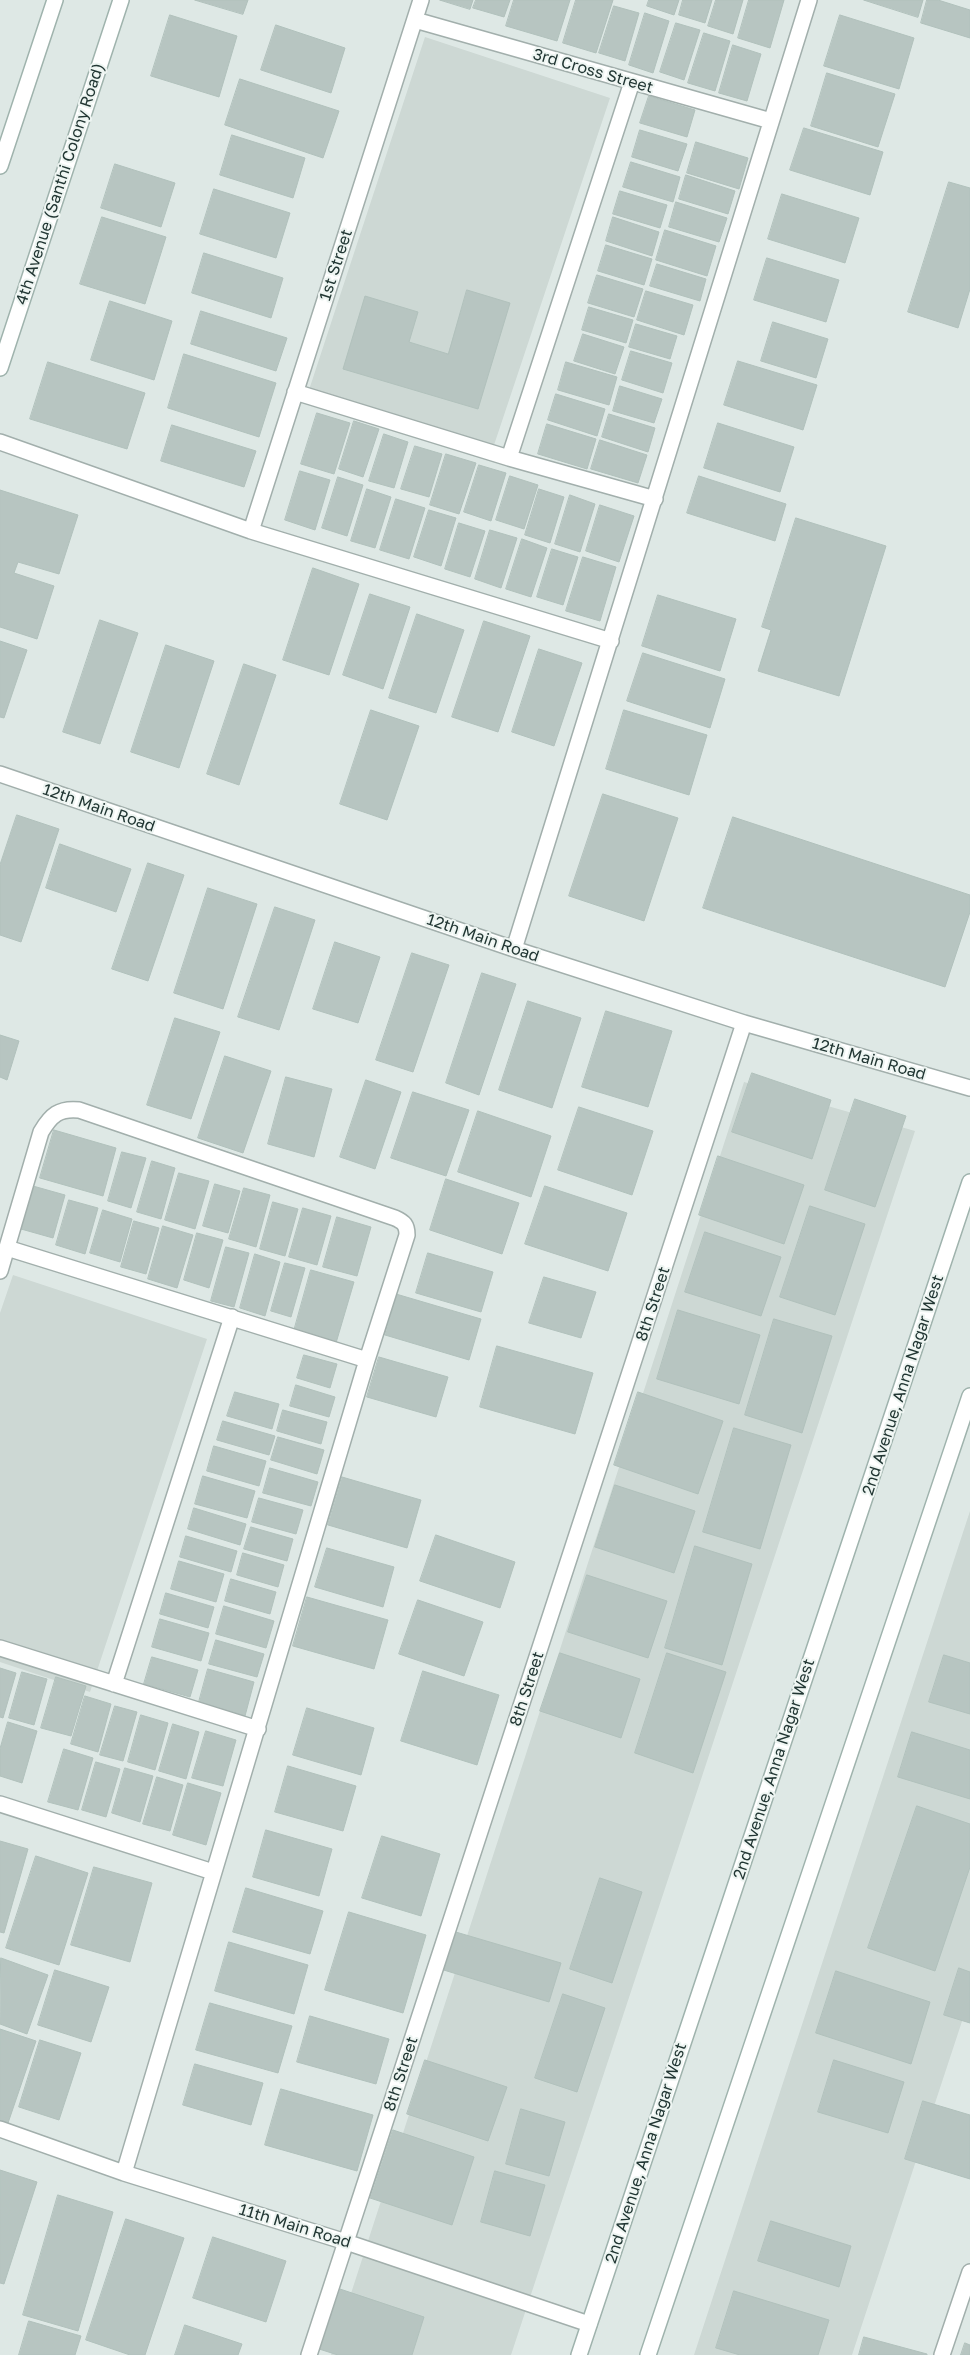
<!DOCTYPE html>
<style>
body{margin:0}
canvas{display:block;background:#dee8e5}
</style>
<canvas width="970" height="2355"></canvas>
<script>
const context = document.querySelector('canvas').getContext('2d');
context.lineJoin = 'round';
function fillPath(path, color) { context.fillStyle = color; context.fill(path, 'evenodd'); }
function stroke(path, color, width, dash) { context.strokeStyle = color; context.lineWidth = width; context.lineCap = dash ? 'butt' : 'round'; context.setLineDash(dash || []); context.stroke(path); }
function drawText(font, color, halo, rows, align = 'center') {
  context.font = font + ' "Golos Text",sans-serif'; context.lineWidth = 4; context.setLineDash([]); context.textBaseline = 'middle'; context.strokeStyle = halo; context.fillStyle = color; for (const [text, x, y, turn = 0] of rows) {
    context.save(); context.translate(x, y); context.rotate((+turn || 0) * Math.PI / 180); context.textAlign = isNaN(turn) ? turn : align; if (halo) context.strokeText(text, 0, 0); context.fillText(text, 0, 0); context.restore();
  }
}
const built = new Path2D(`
 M425,37l185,61 -119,356 -183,-61z
 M744,1082l171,49 -404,1224h-180z
 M13,1275l194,64 -117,353 -90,-30v-349z
 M970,1511v486l-118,358h-158z`);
const building = new Path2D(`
 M195,0h53l-5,14z
 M440,0h33l-3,9z
 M476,0h34l-6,17 -31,-9z
 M514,0h56l-13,41 -51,-15z
 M576,0h37l-17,53 -33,-10z
 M649,0h30l-5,15 -27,-9z
 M683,0h29l-7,23 -26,-8z
 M716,0h27l-10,34 -25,-8z
 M749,0h35l-14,48 -32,-10z
 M864,0h59l-5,17z
 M927,0h11l32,10v28l-49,-15z
 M614,6l25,7 -14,48 -26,-8z
 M645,13l24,8 -16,52 -24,-8z
 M170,15l67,21 -18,61 -68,-21z
 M840,15l74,23 -15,51 -75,-23z
 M676,23l24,7 -16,50 -24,-8z
 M276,25l69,23 -14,45 -70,-23z
 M704,33l26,8 -15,50 -27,-8z
 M733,45l28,9 -14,47 -28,-8z
 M827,73l68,21 -17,53 -67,-21z
 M240,79l99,32 -16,47 -98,-33z
 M649,96l46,14 -8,27 -47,-14z
 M804,128l79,24 -13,43 -80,-25z
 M640,130l47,14 -9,27 -46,-14z
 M232,135l73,23 -12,40 -73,-23z
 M696,142l52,16 -9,31 -52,-16z
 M631,162l49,15 -7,25 -50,-15z
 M115,164l60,19 -14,44 -60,-19z
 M686,175l49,16 -7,23 -49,-15z
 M949,182l21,6v101l-12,39 -50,-16z
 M214,189l76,24 -14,45 -76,-24z
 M620,191l47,14 -7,23 -47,-14z
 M782,194l77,24 -14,45 -77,-24z
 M676,202l51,16 -8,24 -50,-15z
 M102,217l64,20 -21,67 -65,-20z
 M613,217l46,15 -7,24 -46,-15z
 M665,230l51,16 -9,30 -51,-16z
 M606,245l46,14 -8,26 -46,-14z
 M204,253l79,25 -12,40 -79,-25z
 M767,258l72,22 -13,42 -72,-22z
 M657,264l49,15 -6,22 -50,-15z
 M597,275l46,14 -9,28 -46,-14z
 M467,290l43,13 -32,106 -135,-40 22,-73 53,16 -9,30 39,12z
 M646,291l47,14 -9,30 -47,-15z
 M110,301l62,20 -18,59 -63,-20z
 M589,307l44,13 -7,23 -44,-13z
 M201,311l86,27 -11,33 -85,-27z
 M773,322l55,17 -12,39 -55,-17z
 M636,324l41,12 -7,23 -41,-12z
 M583,334l41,13 -9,27 -41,-13z
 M631,351l41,12 -9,30 -41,-13z
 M184,354l92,29 -17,54 -91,-29z
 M738,361l79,24 -14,45 -79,-25z
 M48,362l97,31 -18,56 -97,-30z
 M566,362l51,15 -8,28 -51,-15z
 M620,386l42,13 -8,24 -41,-12z
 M556,394l49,15 -8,27 -49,-16z
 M317,413l33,10 -16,51 -33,-10z
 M609,414l46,14 -7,24 -46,-15z
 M354,421l25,8 -16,48 -24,-8z
 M718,423l76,24 -14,45 -76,-24z
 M547,424l49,15 -9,30 -49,-15z
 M172,425l84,26 -12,36 -83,-26z
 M384,434l24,8 -14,46 -25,-7z
 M600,440l47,15 -9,28 -47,-14z
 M415,446l27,8 -13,43 -28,-8z
 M446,454l30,9 -17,51 -29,-9z
 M479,465l27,8 -15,48 -27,-9z
 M300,471l30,9 -15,50 -30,-10z
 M510,476l28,9 -14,44 -28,-9z
 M699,476l87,28 -11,37 -88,-28z
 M338,477l25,8 -16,51 -25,-8z
 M367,489l24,8 -16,51 -24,-7z
 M539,489l25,8 -14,46 -25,-8z
 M0,490l78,25 -19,59 -41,-12 -4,11 40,13 -17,53 -37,-12z
 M570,495l25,9 -15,48 -25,-8z
 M396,499l29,9 -16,51 -29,-9z
 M600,505l34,11 -15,46 -33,-11z
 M429,510l27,8 -15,48 -27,-9z
 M796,518l90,28 -47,150 -81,-25 13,-41 -9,-3z
 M459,523l26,8 -15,46 -25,-8z
 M490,530l27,8 -16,50 -26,-9z
 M522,539l25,9 -16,49 -25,-8z
 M552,549l26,8 -15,48 -26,-8z
 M583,557l33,10 -16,54 -34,-10z
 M313,568l46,16 -30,91 -46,-15z
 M370,594l40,13 -27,82 -40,-14z
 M658,595l78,24 -16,52 -78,-25z
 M417,614l47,16 -28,83 -47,-15z
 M100,620l38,13 -38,111 -37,-12z
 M484,621l46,15 -32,96 -46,-15z
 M0,641l27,9 -23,68 -4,-1z
 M166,645l48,16 -35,107 -48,-16z
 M539,649l43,14 -28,83 -42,-14z
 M643,653l82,26 -15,49 -83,-27z
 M244,664l32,11 -37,110 -32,-11z
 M371,710l48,16 -32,94 -47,-16z
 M624,710l83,25 -18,60 -83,-26z
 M603,794l75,24 -34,103 -75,-25z
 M17,815l42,14 -38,113 -21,-7v-70z
 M733,817l237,78v17l-25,75 -242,-79z
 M60,844l71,25 -15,43 -70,-24z
 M148,863l36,12 -36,106 -36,-12z
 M208,888l49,16 -34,105 -49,-16z
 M275,907l40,13 -36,110 -41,-13z
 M335,942l45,15 -22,66 -45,-14z
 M412,953l37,12 -36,107 -37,-12z
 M482,973l34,11 -37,111 -33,-12z
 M528,1001l53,17 -29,90 -53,-18z
 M606,1011l66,20 -24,76 -66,-20z
 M175,1018l45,14 -29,87 -44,-14z
 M0,1035l19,6 -12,39 -7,-3z
 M225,1056l46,15 -28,82 -45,-15z
 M752,1073l79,27 -19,59 -80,-27z
 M286,1077l46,12 -18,68 -46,-13z
 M366,1080l35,12 -26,77 -35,-12z
 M413,1092l56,18 -23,66 -55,-18z
 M855,1099l51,17 -31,91 -50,-17z
 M579,1107l74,24 -21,64 -74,-25z
 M478,1111l73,25 -20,61 -73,-25z
 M54,1130l62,18 -13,48 -63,-18z
 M122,1152l24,6 -15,50 -23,-7z
 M718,1156l86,29 -20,59 -85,-29z
 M152,1161l23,7 -14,51 -24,-7z
 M179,1173l30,8 -14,48 -30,-9z
 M446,1179l73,24 -17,51 -72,-24z
 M215,1184l25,7 -12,42 -25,-7z
 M33,1186l32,9 -12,43 -32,-9z
 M545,1186l82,27 -19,58 -83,-27z
 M244,1188l26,7 -14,52 -27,-8z
 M69,1200l29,8 -13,46 -29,-9z
 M273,1202l25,7 -13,47 -25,-7z
 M810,1206l55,18 -30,91 -55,-18z
 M303,1208l28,8 -14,49 -28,-8z
 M103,1210l29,9 -12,43 -30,-9z
 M337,1217l34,10 -14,49 -34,-9z
 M134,1221l25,7 -13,46 -25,-7z
 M163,1226l30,9 -16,53 -29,-9z
 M705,1232l76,25 -20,59 -76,-24z
 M197,1233l26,7 -14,48 -25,-8z
 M226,1247l23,6 -15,54 -23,-6z
 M428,1253l65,19 -12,40 -65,-19z
 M255,1254l25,8 -15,54 -25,-8z
 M285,1263l20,5 -14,49 -20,-6z
 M311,1270l43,12 -18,61 -42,-12z
 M544,1277l52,15 -15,46 -52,-15z
 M396,1294l85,25 -12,41 -84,-25z
 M678,1310l82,25 -21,69 -82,-25z
 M774,1319l58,17 -30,97 -57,-18z
 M497,1346l96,27 -18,61 -95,-27z
 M304,1355l33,9 -7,24 -33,-10z
 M379,1357l69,20 -12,40 -69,-20z
 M296,1385l39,12 -6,20 -39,-11z
 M235,1392l44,12 -7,25 -45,-13z
 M638,1392l85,29 -25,73 -84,-29z
 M283,1410l44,12 -6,22 -44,-13z
 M223,1421l52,15 -6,19 -52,-15z
 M734,1428l57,17 -31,104 -57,-17z
 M278,1437l46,13 -7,24 -46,-14z
 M214,1446l52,15 -7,25 -52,-15z
 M270,1468l48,14 -7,24 -48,-13z
 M203,1476l52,15 -8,27 -52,-14z
 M342,1477l79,23 -14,48 -79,-23z
 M615,1485l80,26 -21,62 -79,-26z
 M259,1498l44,12 -7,24 -44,-12z
 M194,1508l52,16 -6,21 -52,-16z
 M251,1527l42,12 -6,22 -43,-12z
 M436,1535l79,27 -15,46 -80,-27z
 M186,1536l51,15 -6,21 -51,-15z
 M695,1546l57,18 -30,101 -57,-17z
 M327,1548l67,19 -11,40 -68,-20z
 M243,1553l41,12 -6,22 -41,-12z
 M179,1561l45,13 -8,28 -45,-13z
 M587,1575l80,26 -19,57 -80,-26z
 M231,1579l45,13 -6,22 -45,-13z
 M166,1593l48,14 -6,21 -48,-14z
 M307,1597l81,23 -14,49 -81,-23z
 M418,1600l65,22 -19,54 -65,-22z
 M224,1606l50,15 -8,27 -50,-14z
 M160,1619l49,14 -8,28 -49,-14z
 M216,1640l48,14 -7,23 -48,-13z
 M560,1653l80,26 -19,59 -81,-27z
 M667,1653l59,19 -33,101 -58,-20z
 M944,1655l26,8v51l-41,-12z
 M152,1657l46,13 -8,27 -46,-13z
 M0,1668l16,5 -13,45 -3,-1z
 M208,1669l46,13 -9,34 -46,-14z
 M423,1671l76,24 -22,70 -76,-24z
 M22,1672l25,7 -13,46 -25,-7z
 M56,1677l30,9 -15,50 -30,-8z
 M85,1696l26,8 -13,48 -27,-8z
 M115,1706l22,6 -14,49 -23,-6z
 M307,1708l67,20 -13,47 -68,-20z
 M141,1715l27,8 -13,47 -27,-8z
 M8,1722l29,9 -15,52 -22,-7v-27z
 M173,1724l26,8 -13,47 -27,-8z
 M206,1731l30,9 -13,46 -31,-8z
 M912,1732l58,18v49l-72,-22z
 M64,1749l29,9 -15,52 -30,-8z
 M96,1762l24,7 -14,48 -24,-7z
 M288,1766l68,20 -13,45 -68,-19z
 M125,1768l28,8 -13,46 -28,-9z
 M157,1777l26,8 -13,46 -27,-7z
 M188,1783l33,10 -15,52 -33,-10z
 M917,1806l53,18v43l-35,104 -67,-23z
 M266,1830l66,19 -13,47 -66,-19z
 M382,1836l58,18 -19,62 -59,-18z
 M0,1841l28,8 -24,84 -4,-1z
 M36,1856l52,17 -29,92 -53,-17z
 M94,1867l58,16 -22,79 -59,-17z
 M600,1878l42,14 -30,91 -42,-14z
 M246,1888l77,23 -13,43 -77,-22z
 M349,1912l77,23 -23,78 -78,-23z
 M449,1930l112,33 -12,39 -112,-34z
 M229,1942l79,23 -14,49 -79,-23z
 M1,1958l47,17 -21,59 -27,-10z
 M959,1968l11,4v51l-26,-8z
 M55,1970l54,17 -18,55 -53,-17z
 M836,1971l94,31 -19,62 -95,-31z
 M563,1994l42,14 -28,84 -42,-14z
 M210,2003l82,23 -14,47 -82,-23z
 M310,2016l79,23 -13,45 -79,-22z
 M0,2029l36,12 -29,85 -7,-2z
 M40,2040l41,13 -22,67 -40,-13z
 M425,2060l82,27 -19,54 -81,-27z
 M834,2060l70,22 -16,51 -70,-21z
 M195,2064l68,19 -12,42 -68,-20z
 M281,2089l92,26 -16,56 -92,-26z
 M923,2101l47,14v64l-65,-20z
 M521,2109l44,13 -16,54 -43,-12z
 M393,2130l81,27 -22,68 -82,-27z
 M0,2170l37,12 -33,102 -4,-1z
 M495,2171l50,14 -15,51 -49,-14z
 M58,2195l55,17 -35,119 -55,-16z
 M126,2219l58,19 -39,117h-15l-44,-15z
 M771,2221l80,25 -12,41 -81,-26z
 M213,2237l73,24 -20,61 -73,-24z
 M340,2289l84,28 -12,38h-74l-19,-6z
 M734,2291l95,29 -11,35h-78l-24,-7z
 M29,2321l52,15 -6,19h-56z
 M185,2325l57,19 -4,11h-63z
 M864,2337l63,17v1h-68z
 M965,2343l5,2v10h-9z`);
const street = new Path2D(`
 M415,20l356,101
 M295,392l214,66 146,41
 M0,442l251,89 360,110
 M509,458l123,-376
 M251,531l170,-531
 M0,774l514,175 230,74 226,65
 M514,949l295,-949
 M7,1248l360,112
 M0,1271l41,-139c10,-17 18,-24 38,-22l316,108c9,4 12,7 12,17l-40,125 -243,813
 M0,1648l258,81
 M114,1684l118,-367
 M0,1804l213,68
 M0,2129l124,44 222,69 243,82
 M309,2355l435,-1332
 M942,2355l28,-83`);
const secondary = new Path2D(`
 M0,166l55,-166
 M0,368l121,-368
 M579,2355l391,-1173
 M648,2355l322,-959`);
const streetNames = [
 ["3rd Cross Street",593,71,16],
 ["4th Avenue (Santhi Colony Road)",60,184,-72],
 ["1st Street",336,265,-72],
 ["12th Main Road",99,808,19],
 ["12th Main Road",483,938,19],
 ["12th Main Road",869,1059,16],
 ["8th Street",653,1304,-72],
 ["2nd Avenue, Anna Nagar West",903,1385,-72],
 ["8th Street",527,1689,-72],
 ["2nd Avenue, Anna Nagar West",774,1769,-72],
 ["8th Street",401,2074,-72],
 ["2nd Avenue, Anna Nagar West",646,2153,-72],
 ["11th Main Road",295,2226,17]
];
fillPath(built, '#cdd8d4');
fillPath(building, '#b7c5c1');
stroke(building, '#b1c1bc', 1);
stroke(street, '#a2afac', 18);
stroke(secondary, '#9fb3ad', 18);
stroke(street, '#fff', 15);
stroke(secondary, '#fff', 15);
drawText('16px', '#213633', '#eef5f2', streetNames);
</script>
